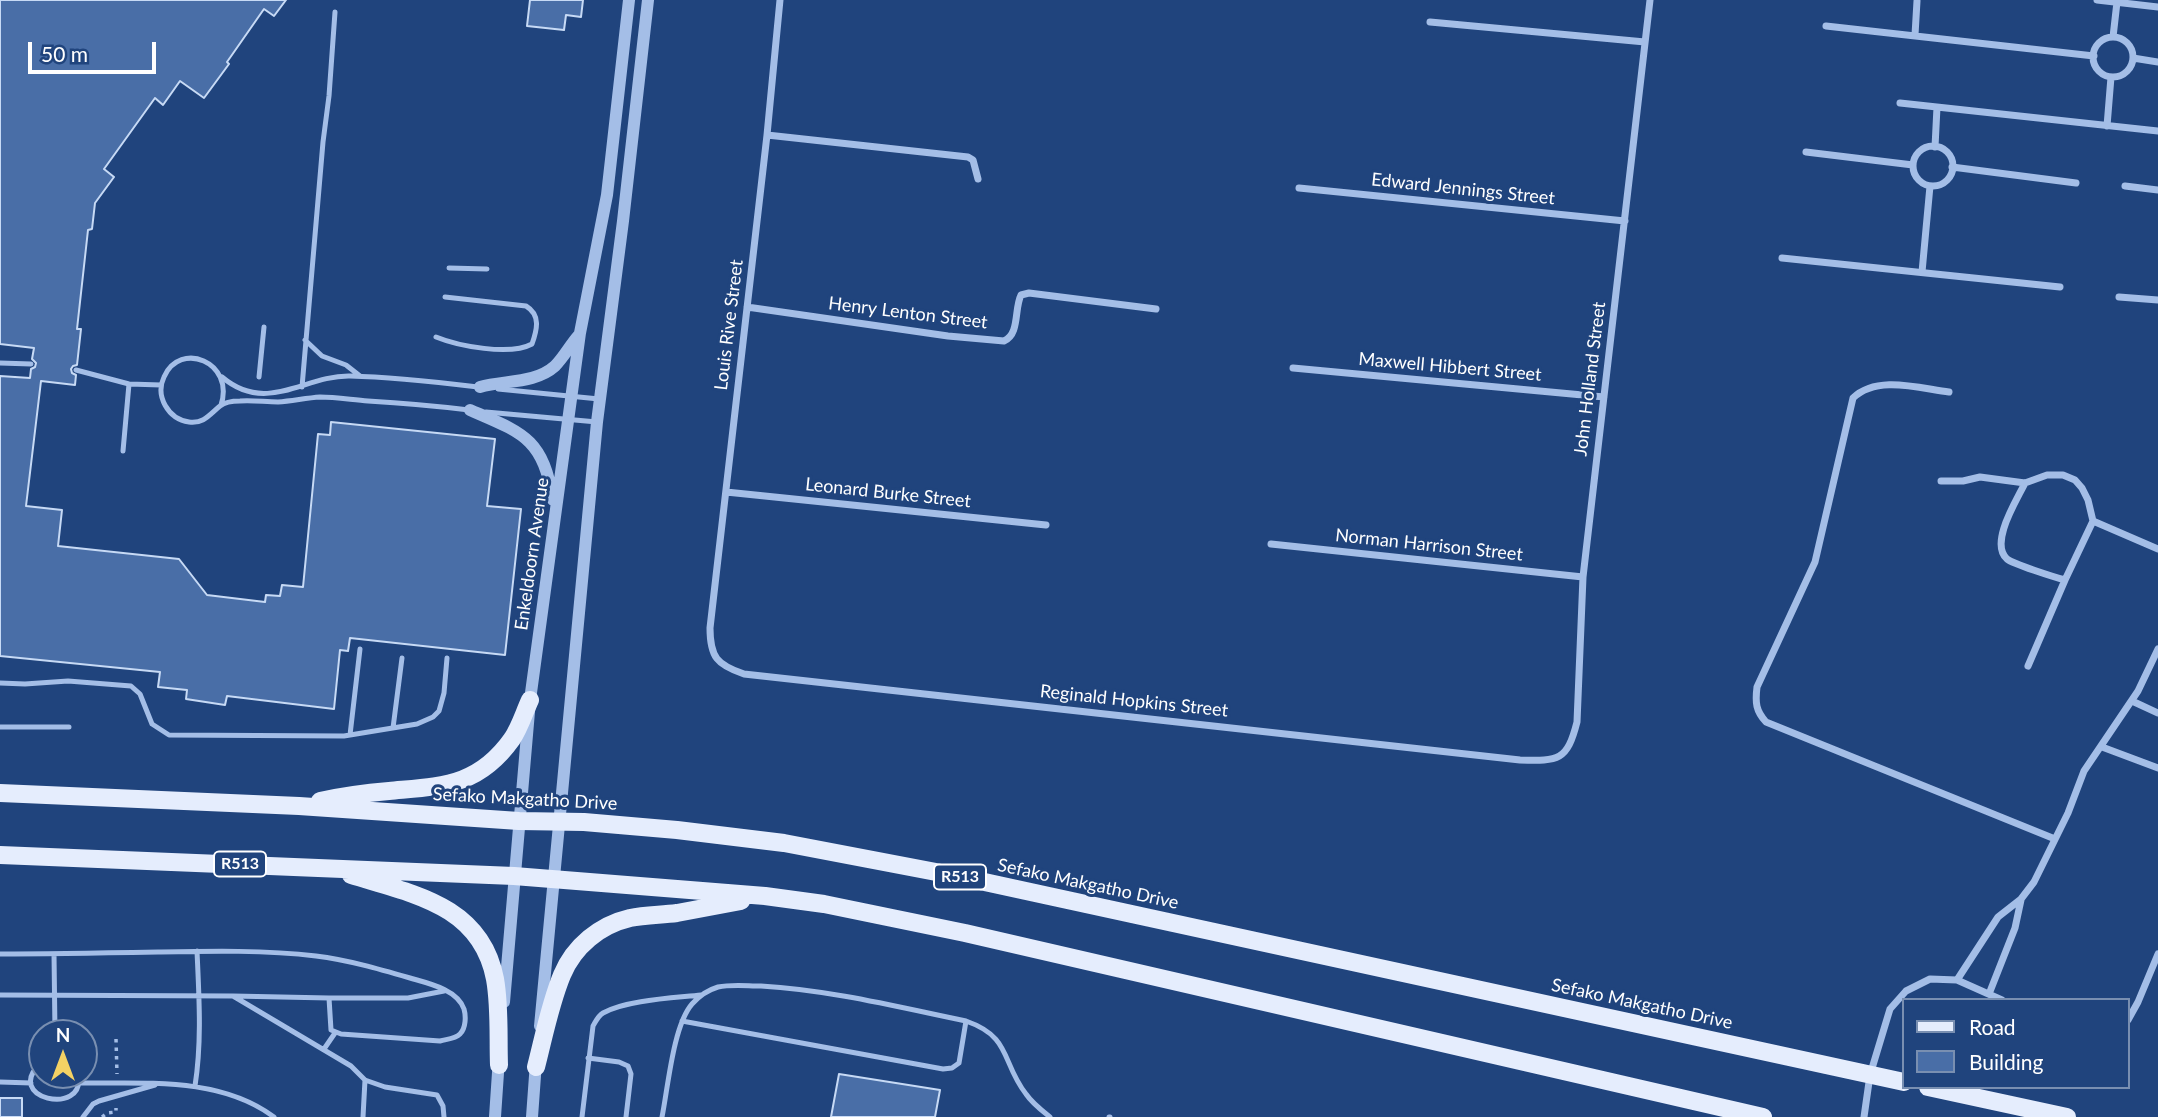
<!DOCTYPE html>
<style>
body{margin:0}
#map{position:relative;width:2158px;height:1117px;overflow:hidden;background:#20447d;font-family:Lato,sans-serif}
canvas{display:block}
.legend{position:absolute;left:1902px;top:998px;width:228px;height:91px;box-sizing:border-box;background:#20447d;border:2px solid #798fb1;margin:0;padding:9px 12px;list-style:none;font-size:21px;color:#fff}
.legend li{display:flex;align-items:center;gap:14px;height:35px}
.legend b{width:35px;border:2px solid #798fb1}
.north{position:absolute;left:28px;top:1019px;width:70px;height:70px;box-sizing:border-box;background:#20447d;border:2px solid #798fb1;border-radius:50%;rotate:0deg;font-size:19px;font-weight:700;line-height:28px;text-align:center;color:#fff}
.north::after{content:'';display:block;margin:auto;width:24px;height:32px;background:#f4d264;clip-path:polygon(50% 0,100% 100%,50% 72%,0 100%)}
.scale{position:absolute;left:28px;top:42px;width:128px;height:32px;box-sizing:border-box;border:4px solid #fff;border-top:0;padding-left:9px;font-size:21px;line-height:24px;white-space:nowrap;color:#fff;-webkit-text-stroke:5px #20447d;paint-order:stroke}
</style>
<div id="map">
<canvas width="2158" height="1117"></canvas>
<ul class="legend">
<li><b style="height:9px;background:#e5edfd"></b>Road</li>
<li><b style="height:19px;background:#496ea7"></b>Building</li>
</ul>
<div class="north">N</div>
<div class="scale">50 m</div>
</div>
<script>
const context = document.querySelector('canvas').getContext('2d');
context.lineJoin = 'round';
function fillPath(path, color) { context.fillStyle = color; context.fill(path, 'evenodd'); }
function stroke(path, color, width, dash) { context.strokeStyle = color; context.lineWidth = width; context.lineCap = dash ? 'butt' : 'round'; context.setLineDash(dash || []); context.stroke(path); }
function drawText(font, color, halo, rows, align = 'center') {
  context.font = font + ' Lato,sans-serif'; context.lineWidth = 6; context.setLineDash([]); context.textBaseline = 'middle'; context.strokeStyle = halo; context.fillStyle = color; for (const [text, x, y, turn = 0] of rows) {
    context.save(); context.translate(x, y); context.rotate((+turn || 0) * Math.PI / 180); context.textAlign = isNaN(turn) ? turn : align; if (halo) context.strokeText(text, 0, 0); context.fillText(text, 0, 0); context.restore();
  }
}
const building = new Path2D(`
 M0,0h286l-12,16 -10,-7 -37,53 2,2 -25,34 -24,-17 -17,24 -8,-7 -51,71 10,8 -19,26 -3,26 -4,1 -11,99h4l-4,36 -4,1 -2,3 1,4 4,2 -1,10 -34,-4 -15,125 36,4 -4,36 121,13 28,36 58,7 1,-7 14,1 2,-11 21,2 15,-153 12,1 1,-13 164,17 -8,67 34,3 -16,146 -155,-17 -2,13 -8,-1 -6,59 -107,-13 -2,9 -39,-6 1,-9 -29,-3 2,-15 -160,-16v-280l30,2 1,-9 4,-2 1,-4 -4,-4 2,-11 -34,-4z
 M530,0h53l-2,17 -15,-2 -2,15 -37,-4z
 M839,1074l101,16 -5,27h-104z
 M0,1098h22v19h-22z`);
const path = new Path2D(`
 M116,1039l1,35
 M102,1117l5,-4 9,-1v-4`);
const service = new Path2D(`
 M449,268l38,1
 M436,337c22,9 74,19 96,7 5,-14 9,-29 -6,-38l-81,-9
 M305,340l17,16 24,9 14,11
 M0,363l31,1
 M76,370l53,14 32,1
 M222,377c45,38 82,-2 128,-1 42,1 86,6 128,11
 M259,377l5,-50
 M302,387l21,-245 6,-46 6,-84
 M498,389l101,10
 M221,405c14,-43 -41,-65 -57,-28 -9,19 4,42 25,45 15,2 21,-8 31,-16 5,-4 14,-5 20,-5 13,-1 25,1 38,1 14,-1 28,-4 42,-5 16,0 33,3 48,4 34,2 68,5 101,9
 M486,412l111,10
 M123,451l6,-67
 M0,683l25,1 43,-3 63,5 9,8 12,30 17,11 175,1 73,-12 16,-7 6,-6 5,-18 3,-35
 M0,727h69
 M393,728l9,-70
 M350,735l10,-86
 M0,954c54,0 107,-1 161,-2 51,-1 104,-2 155,4 32,4 63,13 94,22 17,5 47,11 54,31 2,7 2,19 -4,25 -5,5 -13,5 -20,7l-99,-7 -10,-4 -2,-32 -96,-2
 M54,954l1,79
 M0,995l233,1 118,70 14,14 20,7 52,8 6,11 1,11
 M329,998h79l36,-7
 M682,1021l261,48 9,-1 7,-5 7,-42
 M324,1049l11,-16
 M588,1058l31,4 9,4 3,8 -5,43
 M42,1062c-42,37 45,55 36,13
 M0,1082l31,1
 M80,1083c64,1 139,-7 194,34
 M195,1086c7,-45 4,-89 2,-135
 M83,1117l10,-13 6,-3 56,-16
 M363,1117l2,-37
 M582,1117l11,-91c3,-5 5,-10 10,-13 23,-13 71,-15 98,-18
 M662,1117c6,-29 11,-91 30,-113 7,-8 16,-14 26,-17 14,-3 29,-1 43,-1 69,4 137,21 205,35 46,16 35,41 60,73 6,9 15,16 24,23
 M1109,1117h1`);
const minor = new Path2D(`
 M780,0l-13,135 -57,493c0,29 7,37 34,46l776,86c39,1 47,1 57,-38l6,-145 67,-577
 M2097,0l61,7
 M1430,22l215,20
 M1826,26l268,30
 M1915,35l2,-34
 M2113,37l4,-35
 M2093 57a20 20 0 1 1 40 0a20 20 0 1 1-40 0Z
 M2133,58l25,4
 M1900,103l258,28
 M2107,126l4,-49
 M767,135l201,22 5,3 5,19
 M1913 166a20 20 0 1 1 40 0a20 20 0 1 1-40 0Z
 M1935,147l2,-40
 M1806,152l107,13
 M1952,167l124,16
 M2125,186l33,4
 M1299,188l326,33
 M1782,258l278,29
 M1922,272l8,-86
 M2119,297l39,3
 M747,307l201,29 56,5c16,-7 10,-32 17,-46l8,-2 127,16
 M1293,368l311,29
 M1949,392c-31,-4 -72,-17 -96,6l-38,164 -58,125c-2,16 -1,24 9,35l289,117
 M1941,481h22l17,-4 45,6 22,-8h16l12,5 7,8 6,12 5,21 65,28
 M2025,483c-8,17 -36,60 -18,76 6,5 47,18 58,21
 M726,492l320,33
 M1271,544l312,33
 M2028,666l37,-86 28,-59
 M2132,701l26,12
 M2102,747l56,21
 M1957,980l41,-63 23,-18 13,-17 34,-69 16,-42 54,-80 20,-42
 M1989,994l26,-66 6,-28
 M2128,1020l10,-18 20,-48
 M1864,1117l6,-42 20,-66 16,-18 24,-12 27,1 45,20`);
const tertiary = new Path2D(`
 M480,387c24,-7 55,-3 75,-21 9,-9 15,-21 24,-31
 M470,410c53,23 73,28 83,90
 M504,1002l26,-302 50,-367 27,-138 22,-195
 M540,1026l57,-604 26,-201 25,-221
 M495,1117l4,-59
 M532,1117l4,-55`);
const primary = new Path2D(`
 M0,793l299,13 220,15 65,1 93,8 107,13 173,33 947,206
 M320,801c23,-5 45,-8 69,-10 52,-5 89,-4 123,-52 8,-12 12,-26 18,-39
 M0,855l514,21 251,20 59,8 141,29 798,184
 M351,875c62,19 130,30 144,104 5,28 3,58 4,86
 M536,1067c8,-31 14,-63 26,-92 12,-29 38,-50 68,-57 15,-3 31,-3 47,-5 21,-4 42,-8 64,-12
 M1928,1087l139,30`);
const shields = [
 [240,864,52],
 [960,877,52]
];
const shieldNames = [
 ["R513",240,864],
 ["R513",960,877]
];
const streetNames = [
 ["Edward Jennings Street",1463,189,6],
 ["Henry Lenton Street",908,313,7],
 ["Louis Rive Street",729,325,-83],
 ["Maxwell Hibbert Street",1450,367,5],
 ["John Holland Street",1590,379,-83],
 ["Leonard Burke Street",888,493,6],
 ["Norman Harrison Street",1429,545,6],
 ["Enkeldoorn Avenue",532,554,-82],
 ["Reginald Hopkins Street",1134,701,6],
 ["Sefako Makgatho Drive",525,799,3],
 ["Sefako Makgatho Drive",1088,884,12],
 ["Sefako Makgatho Drive",1642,1004,12]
];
fillPath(building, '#496ea7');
stroke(building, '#c7daf5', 2);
stroke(path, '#a4bee7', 3.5, [3.5, 5]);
stroke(service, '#a4bee7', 5);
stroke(minor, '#a4bee7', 7);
stroke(tertiary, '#a4bee7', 12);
stroke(primary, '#e5edfd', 18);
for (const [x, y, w] of shields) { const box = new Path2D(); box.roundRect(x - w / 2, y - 12.5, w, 25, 5); context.fillStyle = '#20447d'; context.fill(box); stroke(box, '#fff', 2); }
drawText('bold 16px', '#fff', null, shieldNames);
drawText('18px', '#fff', '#20447d', streetNames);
</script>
